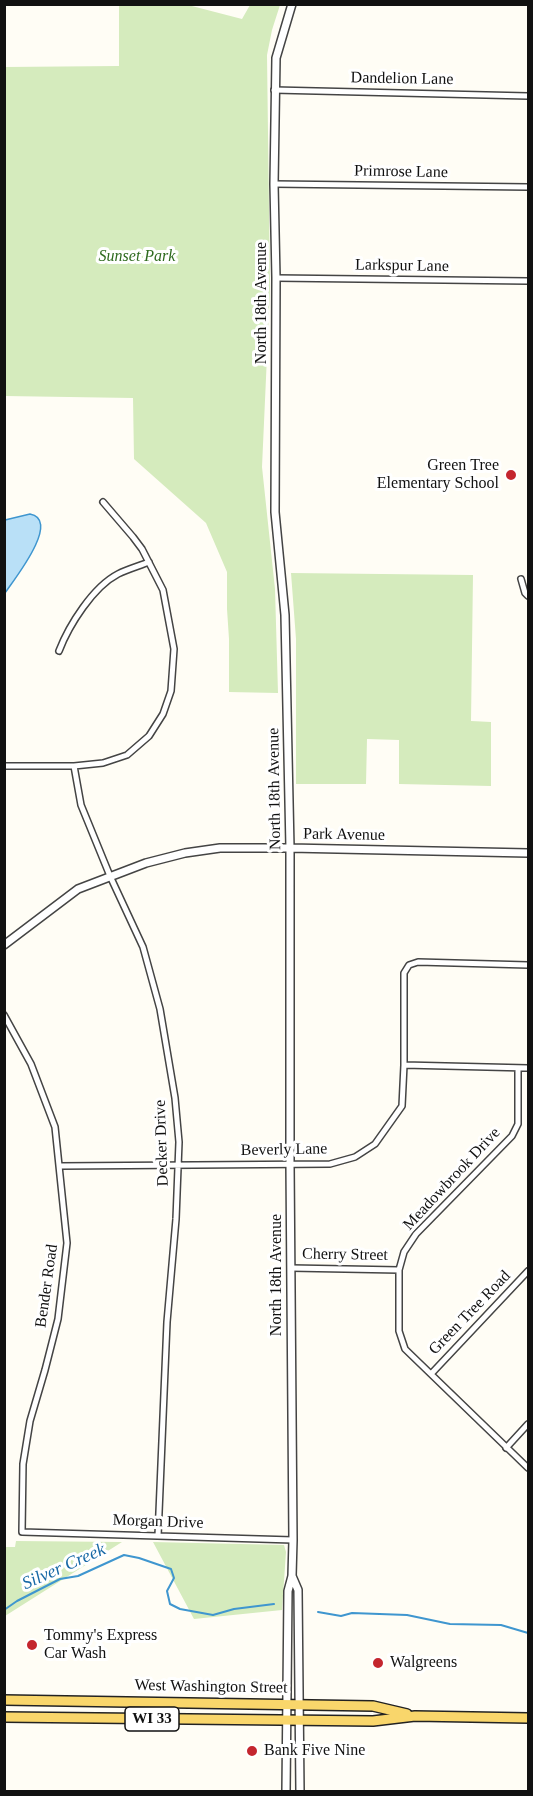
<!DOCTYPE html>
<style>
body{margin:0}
#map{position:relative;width:533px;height:1796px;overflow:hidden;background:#fffdf5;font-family:"Times New Roman",serif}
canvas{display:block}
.frame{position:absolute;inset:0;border:6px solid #111;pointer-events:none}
</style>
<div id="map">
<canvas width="533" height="1796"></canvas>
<div class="frame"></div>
</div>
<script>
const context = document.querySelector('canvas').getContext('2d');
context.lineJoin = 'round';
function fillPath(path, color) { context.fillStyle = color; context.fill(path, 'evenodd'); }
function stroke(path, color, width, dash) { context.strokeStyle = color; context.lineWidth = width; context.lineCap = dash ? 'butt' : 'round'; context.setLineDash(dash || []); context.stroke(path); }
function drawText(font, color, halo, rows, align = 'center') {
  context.font = font + ' "Times New Roman",serif'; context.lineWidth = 6; context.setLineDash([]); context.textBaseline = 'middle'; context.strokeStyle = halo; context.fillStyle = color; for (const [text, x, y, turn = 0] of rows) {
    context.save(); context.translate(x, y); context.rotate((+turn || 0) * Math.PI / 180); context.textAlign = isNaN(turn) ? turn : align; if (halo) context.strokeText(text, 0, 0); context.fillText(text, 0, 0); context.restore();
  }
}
const green = new Path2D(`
 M119,5h69l54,14 8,-14h30l-8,25 -5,25 3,234 -8,178 13,122 3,104 -49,-1v-53l-2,-30v-37l-21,-49 -72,-64 -1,-61 -128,-2v-329l114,-1z
 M291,573l182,2 -2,146 20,1v64l-92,-2v-44l-32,-1 -1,45h-70v-145z
 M16,1541l106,1 -117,74v-69h10z
 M153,1542l131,3 2,7 -4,58 -88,9z`);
const water = new Path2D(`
 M30,514c32,6 -17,67 -25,79v-73z`);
const stream = new Path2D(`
 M4,1610l13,-9 43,-22 18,-3 46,-21 15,3 32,11 3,9 -7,13 3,13 10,5 33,6 21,-6 40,-5
 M318,1612l23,4 11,-3 55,2 43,9 51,1 27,8`);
const minor = new Path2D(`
 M274,90l254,6
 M274,184l254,3
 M276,278l252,3
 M521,579l4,14 3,3
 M59,651c10,-26 34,-64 59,-77 10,-5 21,-8 31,-12
 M4,766h70l29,-3 24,-8 22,-19 14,-22 8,-23 3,-42 -11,-59 -21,-41 -9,-12 -30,-35
 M74,766l7,39 29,71 33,71 17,62 15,89 4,44 -3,77 -9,103 -9,214
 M4,1015l27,49 24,63 12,116 -9,76 -13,51 -15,51 -7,43 -1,68 271,8
 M404,1065l124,3
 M518,1068v56l-6,12 -96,98 -12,18 -5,18v61l6,18 123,119
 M60,1166l270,-2 25,-7 20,-13 27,-38 2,-41v-92l5,-8 9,-3 110,3
 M291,1268l108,2
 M431,1374l97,-103
 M506,1448l22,-24`);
const tertiary = new Path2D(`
 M4,945l74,-56 68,-26 39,-10 35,-5h70l238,5
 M292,1576l6,14 2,202
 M286,1792l2,-201 4,-15 1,-36 -3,-376v-316l-5,-233 -10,-103 1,-234 -2,-94 2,-126 16,-54`);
const primary = new Path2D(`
 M4,1700l369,6 34,8
 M4,1717l369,4 42,-5 113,2`);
const markers = [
 [511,475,6,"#c4262e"],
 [32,1645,6,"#c4262e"],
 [378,1663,6,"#c4262e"],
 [252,1751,6,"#c4262e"]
];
const shields = [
 [152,1719,54]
];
const shieldNames = [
 ["WI 33",152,1719]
];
const streetNames = [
 ["Dandelion Lane",402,79,1],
 ["Primrose Lane",401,172,1],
 ["Larkspur Lane",402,266,1],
 ["North 18th Avenue",262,303,-90],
 ["North 18th Avenue",275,789,-91],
 ["Park Avenue",344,835,1],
 ["Decker Drive",162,1143,-92],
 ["Beverly Lane",284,1150,-1],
 ["Meadowbrook Drive",452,1179,-47],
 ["Cherry Street",345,1255,1],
 ["North 18th Avenue",277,1275,-90],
 ["Bender Road",47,1286,-82],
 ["Green Tree Road",470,1313,-46],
 ["Morgan Drive",158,1522,2],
 ["West Washington Street",211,1687,1]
];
const parkNames = [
 ["Sunset Park",137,257]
];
const poiNames = [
 ["Green Tree",499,466,"right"],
 ["Elementary School",499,484,"right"],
 ["Tommy's Express",44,1636],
 ["Car Wash",44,1654],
 ["Walgreens",390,1663],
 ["Bank Five Nine",264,1751]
];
const waterNames = [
 ["Silver Creek",64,1567,-24]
];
fillPath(green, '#d5ebbd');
fillPath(water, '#b9e0f7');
stroke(water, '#3f96cf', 1.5);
stroke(stream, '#3f96cf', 2);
stroke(minor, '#444', 8);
stroke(tertiary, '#444', 10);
stroke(primary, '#222', 12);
stroke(minor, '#fff', 5);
stroke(tertiary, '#fff', 7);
stroke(primary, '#f9d66b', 9);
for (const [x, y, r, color] of markers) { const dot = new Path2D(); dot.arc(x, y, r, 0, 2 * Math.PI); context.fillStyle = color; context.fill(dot); stroke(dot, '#fff', 2); }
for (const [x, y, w] of shields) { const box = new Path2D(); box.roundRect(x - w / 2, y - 12, w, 24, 4.5); context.fillStyle = '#fff'; context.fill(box); stroke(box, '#111', 1.5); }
drawText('bold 15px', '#111', null, shieldNames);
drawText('16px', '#111', '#fff', streetNames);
drawText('italic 16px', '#2f6b1f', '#fff', parkNames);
drawText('16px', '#111', '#fff', poiNames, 'left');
drawText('italic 18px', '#1768a6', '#fff', waterNames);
</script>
